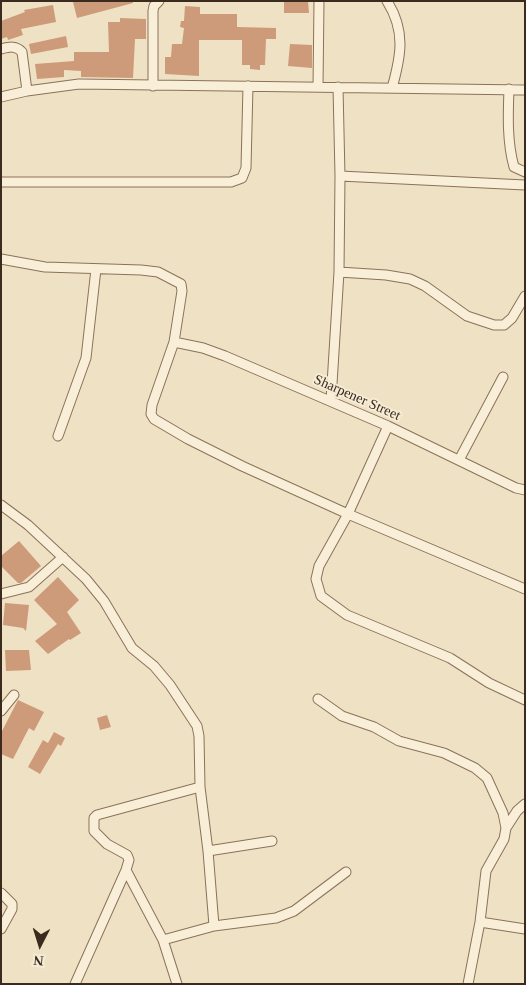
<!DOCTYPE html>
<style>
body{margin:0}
#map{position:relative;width:526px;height:985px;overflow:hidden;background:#efe1c4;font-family:Georgia,serif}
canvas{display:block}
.frame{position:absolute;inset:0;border:2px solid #3a2b1e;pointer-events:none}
.north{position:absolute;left:15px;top:920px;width:50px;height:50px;-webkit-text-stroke:4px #f6ebd4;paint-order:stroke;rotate:185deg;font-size:14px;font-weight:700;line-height:20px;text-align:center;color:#3a2b1e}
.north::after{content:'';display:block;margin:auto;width:18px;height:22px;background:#3a2b1e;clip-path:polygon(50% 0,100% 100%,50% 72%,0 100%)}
</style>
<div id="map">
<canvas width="526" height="985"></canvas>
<div class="frame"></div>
<div class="north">N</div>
</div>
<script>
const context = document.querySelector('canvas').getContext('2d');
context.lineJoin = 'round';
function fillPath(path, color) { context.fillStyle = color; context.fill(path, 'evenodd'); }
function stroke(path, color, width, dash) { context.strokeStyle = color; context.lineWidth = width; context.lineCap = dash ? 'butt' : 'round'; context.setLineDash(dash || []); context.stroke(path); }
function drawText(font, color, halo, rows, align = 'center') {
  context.font = font + ' Georgia,serif'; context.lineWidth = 4; context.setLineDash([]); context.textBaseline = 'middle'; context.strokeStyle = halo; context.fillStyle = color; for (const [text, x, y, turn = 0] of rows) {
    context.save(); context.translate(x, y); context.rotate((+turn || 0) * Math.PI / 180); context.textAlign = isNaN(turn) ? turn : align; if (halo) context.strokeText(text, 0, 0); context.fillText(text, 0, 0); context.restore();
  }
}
const building = new Path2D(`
 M79,1h54v2l-56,15 -4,-16z
 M284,1h24l1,12h-25z
 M53,5l3,17 -35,7 2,6 -15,5 -1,-3 -6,2v-18l24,-9 -1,-2z
 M185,6l15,1v7h37v13l39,1v11h-10l-1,26h-5v5l-10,-1v-4h-8v-25h-43v36l-34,-2v-17h6l1,-13h10l2,-16 -4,-1 1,-6h3z
 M120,18l26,1v20h-11l-2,39 -52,-1v-6l-17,-1v7l-27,2 -2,-15 39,-3v-9h35l-1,-30h12z
 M66,36l2,11 -37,7 -2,-10z
 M290,44l22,1v23l-24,-2z
 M19,541l22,25 -20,17h-3l-17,-17v-10z
 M58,577l21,23 -12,12 14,21 -11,7 -1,-1 -21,15 -13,-13 22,-17 -23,-24z
 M5,603l24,2 -3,26 -3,-3 -20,-3z
 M5,650h24l2,20 -25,1z
 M18,700l26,12 -10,19 -5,-3 -16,31 -12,-5v-21z
 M107,715l4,12 -11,3 -3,-12z
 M54,732l11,6 -4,8 -3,-2 -18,30 -12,-7 15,-27 5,3z`);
const street = new Path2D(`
 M387,1c19,30 14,55 5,87
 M1,49c8,-2 15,-4 21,3l5,39
 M153,86v-75l1,-5 5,-5
 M318,87l1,-86
 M509,89c-1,26 -2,53 5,78l11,5
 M1,97l26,-6 52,-7 446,6
 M340,176l185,9
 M1,182h230l11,-4 4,-10 2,-82
 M1,259l44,8 96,3 17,2 23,12 1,7 -8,51 -22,63 -1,9 3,5 34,20 54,27 106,48 177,75
 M339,272l47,3 24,4 15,7 42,30 27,9h10l8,-7 13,-22
 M174,342l29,6 22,8 163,70 128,62 9,2
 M331,400l8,-128 1,-96 -2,-89
 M388,426l-40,88 -29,52 -3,13 5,17 26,19 103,43 39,25 36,17
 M58,436l28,-78 10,-89
 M459,460l44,-83
 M1,505l27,20 58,54 18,22 28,47 22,18 16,19 27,41 2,10 1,51 8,64 6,75
 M1,594l28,-7 34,-30
 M318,699l24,17 32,11 25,14 45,12 31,15 12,10 16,35 3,15 -2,11 -18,32 -6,51 -12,62
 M1,711l13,-16
 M506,828l11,-17 8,-7
 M208,851l64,-10
 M126,870l37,70 14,44
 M1,893l11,11v5l-11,20
 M480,922l45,7
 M163,940l51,-14 62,-8 18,-7 52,-39
 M75,984l51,-114 3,-10 -2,-5 -20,-11 -13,-13v-13l3,-3 103,-28`);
const streetNames = [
 ["Sharpener Street",357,398,24]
];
fillPath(building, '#cd9a7a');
stroke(street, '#8a725a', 11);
stroke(street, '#f9eed8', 9);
drawText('14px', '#3a2b1e', '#f6ebd4', streetNames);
</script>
